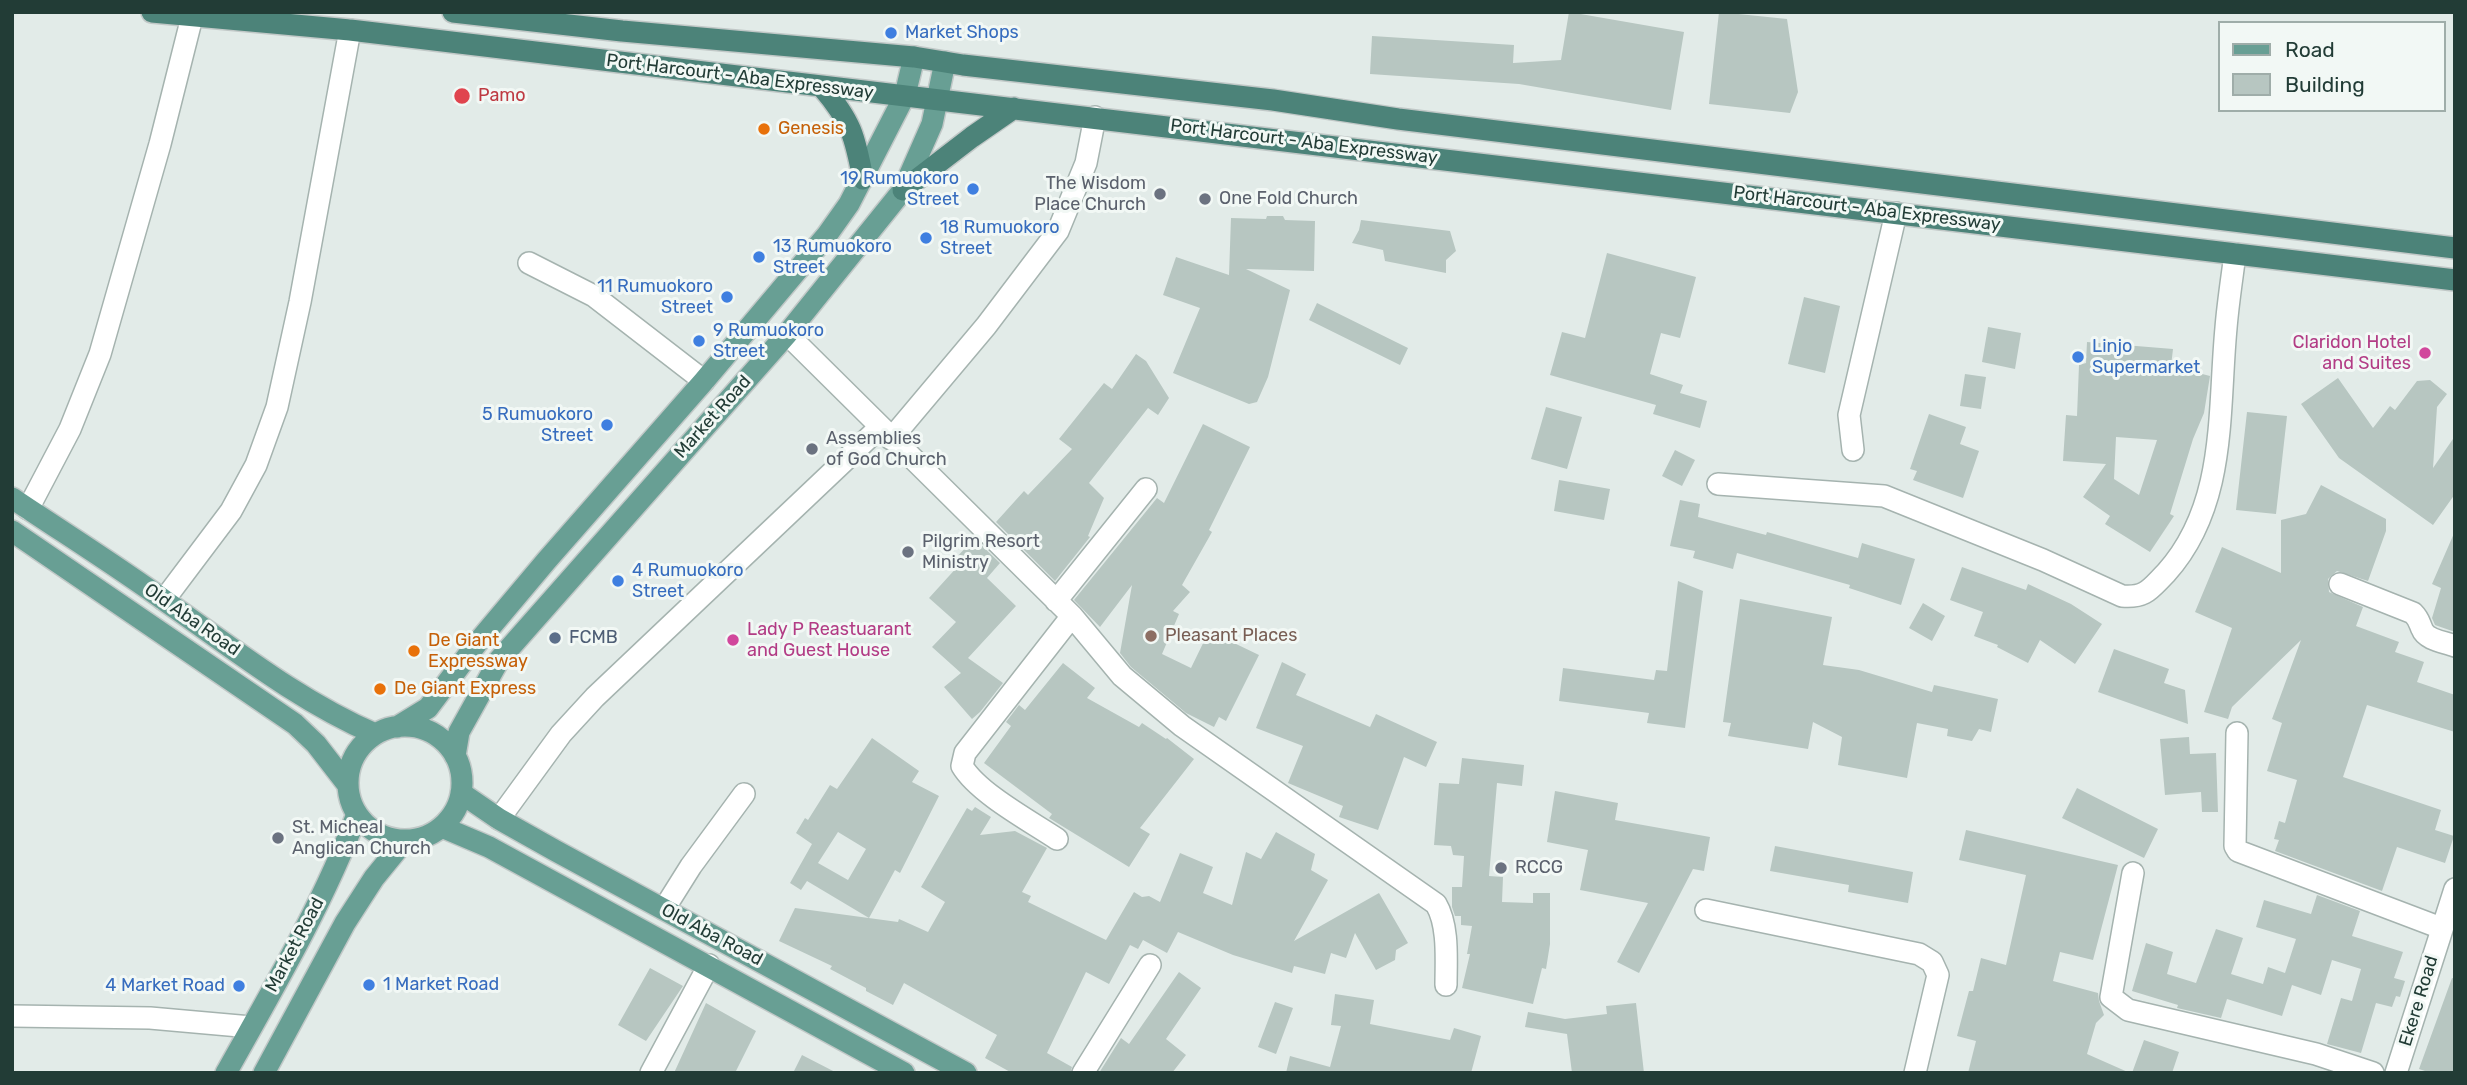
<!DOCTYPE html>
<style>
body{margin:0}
#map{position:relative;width:2467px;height:1085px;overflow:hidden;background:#e2ebe8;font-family:Rubik,sans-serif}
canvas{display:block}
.frame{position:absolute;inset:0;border:14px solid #223c36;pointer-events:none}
.legend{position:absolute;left:2218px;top:21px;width:228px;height:91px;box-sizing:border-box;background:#f2f8f5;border:2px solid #9fada9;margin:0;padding:9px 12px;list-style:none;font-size:21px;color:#223c36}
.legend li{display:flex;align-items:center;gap:14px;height:35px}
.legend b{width:35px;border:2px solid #9fada9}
</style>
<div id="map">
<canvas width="2467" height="1085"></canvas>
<div class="frame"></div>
<ul class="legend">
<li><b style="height:9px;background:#689f94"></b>Road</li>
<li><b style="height:19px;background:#b7c6c1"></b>Building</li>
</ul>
</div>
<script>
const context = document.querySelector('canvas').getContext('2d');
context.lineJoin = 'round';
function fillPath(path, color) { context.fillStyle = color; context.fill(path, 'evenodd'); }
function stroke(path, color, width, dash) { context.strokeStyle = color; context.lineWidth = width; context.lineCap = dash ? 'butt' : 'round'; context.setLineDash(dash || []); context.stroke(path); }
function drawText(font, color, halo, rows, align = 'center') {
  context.font = font + ' Rubik,sans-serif'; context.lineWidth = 6; context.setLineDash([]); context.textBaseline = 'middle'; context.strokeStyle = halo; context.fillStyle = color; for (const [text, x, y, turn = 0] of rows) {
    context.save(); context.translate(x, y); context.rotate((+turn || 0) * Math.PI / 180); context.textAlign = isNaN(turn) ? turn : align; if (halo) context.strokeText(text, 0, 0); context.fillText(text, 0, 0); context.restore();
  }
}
const building = new Path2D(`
 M1569,12l115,20 -13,78 -152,-26 -149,-10 2,-38 142,9 -1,18 48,-3z
 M1719,12l68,7 11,73 -8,21 -81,-9z
 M1267,216h16l2,4 30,1 -1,50 -68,-2 44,21 -22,87 -11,25 -8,2 -76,-31 27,-65 -37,-13 13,-38 53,18 2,-57 35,1z
 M1361,220l89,11 6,20 -10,9v13l-61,-12 -2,-11 -31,-7 7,-13z
 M1607,253l89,24 -16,61 -19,-5 -11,41 33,11 -3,8 27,8 -7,27 -47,-14 3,-9 -106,-30 12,-43 23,6z
 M1804,297l36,9 -15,67 -37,-9z
 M1317,303l91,45 -8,17 -91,-45z
 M1988,327l33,6 -6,36 -33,-7z
 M2087,342l86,7 -2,17 39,10 -6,37 -11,26 -23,75 4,2 -24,36 -45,-28 5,-8 -27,-19 23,-33 -43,-3 3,-46 11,1 2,-51 7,-2zM2116,437l41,3 -18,55 -25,-16z
 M1136,354l10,7 23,37 -11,17 -10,-7 -59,75 15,15 -16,38 2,1 -35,44 -59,-59 28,-31 4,4 44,-46 -13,-10 45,-56 8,6z
 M1965,374l21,3 -5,32 -21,-3z
 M2338,378l35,50 17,-22 5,4 22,-29 13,-1 17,14 -10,13 -4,61 22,-32v58l-22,31 -94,-67 -38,-54z
 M1546,407l36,10 -15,52 -36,-10z
 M2247,412l40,4 -11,98 -40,-4z
 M1929,414l37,13 -6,17 19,7 -16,47 -50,-18 4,-9 -7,-2z
 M1203,424l47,23 -41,83 3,2 -30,53 8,7 -17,19 6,3 -17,40 29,14 18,-37 50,24 -33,66 -7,-4 -5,10 -28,-14 -55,-46 -11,-14 12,-68 -32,42 -26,-27 83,-102 7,5z
 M1675,450l20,10 -13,26 -20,-10z
 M1559,480l51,9 -6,31 -50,-9z
 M2321,485l65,34v12l-18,50 -31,-10 -9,8 1,13 34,15 -7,19 43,16 -4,10 29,10 -7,20 38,13v37l-88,-27 -24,72 98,33 -6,20 19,6 -9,27 -48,-16 -15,44 -107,-40 4,-11 -5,-1 5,-18 6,2 12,-43 -30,-9 15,-48 -10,-4 29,-79 -69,67 -4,12 -24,-7 28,-84 -37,-16 27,-65 59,26v-53l25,-6z
 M1680,500l20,4 -2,13 68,18 1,-3 91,26 4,-15 53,16 -14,46 -52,-17 1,-3 -113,-32 -4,16 -40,-11 2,-7 -25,-5z
 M2455,531v101l-20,-7 -3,-7 9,-30 -9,-4z
 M978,542l22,21 -13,15 29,28 -48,52 35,25 -23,29 -8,7 -28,-32 17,-14 -29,-26 24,-25 -27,-24 30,-33 -5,-5 16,-17 4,3z
 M1962,567l64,23 2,-6 43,20 31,20 -27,40 -35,-24 -12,23 -31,-16 1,-2 -24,-9 9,-24 -33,-12z
 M1678,581l25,10 -18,137 -38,-5 2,-10 -90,-12 4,-33 91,12 2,-10 11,1z
 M1740,599l92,18 -9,48 36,5 73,22 2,-7 64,14 -7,33 -12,-3 -7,12 -25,-5 1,-7 -31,-6 -10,55 -69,-13 4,-28 -29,-15 -5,27 -80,-13 3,-13 -8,-1z
 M1923,603l22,13 -13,25 -23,-13z
 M2114,649l55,20 -5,14 21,7 3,34 -90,-32z
 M1282,662l24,12 -10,21 74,32 6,-13 61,28 -11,25 -22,-10 -26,73 -39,-13 4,-11 -55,-23 15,-37 -47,-18z
 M1063,663l32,25 -8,10 52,29 3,-4 24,16 1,-1 27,21 -54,69 10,6 -21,33 -80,-49 3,-4 -68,-51 27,-37 -5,-4 13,-17 6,5z
 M2189,737l1,17 26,-1 2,59h-16l-1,-20 -36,3 -5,-56z
 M872,738l47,33 -7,11 27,14 -39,77 -5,-3 -26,48 -62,-37 -6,9 -11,-7 22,-39 -16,-11 9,-15 3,2 22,-35 7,4zM838,832l28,17 -18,31 -30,-17z
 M1462,758l62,7 -2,21 -25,-3 -8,93 14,1 -1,25 31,1v-10h17v51l-4,25 -4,-1 -9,36 -71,-16 8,-34h-3l5,-28 -11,-1v-9h-6l-3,-9v-20h10l2,-31 -11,-1 -2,-9 -17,-1 5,-62 20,1z
 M2077,788l81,41 -14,29 -82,-40z
 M1555,791l63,12 -3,17 95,17 -6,34 -11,-2 -54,104 -22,-11 31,-59 -68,-13 8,-40 -41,-8z
 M975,807l16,10 -11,18 35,-4 32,17 -25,44 9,4 -3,6 78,38 28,-48 8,5 7,-1 11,6 20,-49 33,14 -10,26 29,12 14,-53 15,7 15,-27 39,22 -4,16 17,10 -34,61 85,-48 29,50 -12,7 -1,10 -19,10 -21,-37 -9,25 -15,-5 -6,21 -31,-8 -2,7 -59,-18 -55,-23 -11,21 -24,-13 -5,9 -8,-4 -21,39 -23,-12 -39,81 25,14 -2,6h-58l-27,-15 12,-23 -93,-52 -11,22 -27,-14v-3l-36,-19 2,-3 -53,-25 16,-33 103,14 1,-3 29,13 17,-30 -24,-15 46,-79 5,3z
 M1966,830l152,35 -25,95 -33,-8 -7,29 45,12 1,8 5,14 -8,8 -9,31 43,19h-162l8,-32 -19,-5 12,-45h4l8,-33 25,7 20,-90 -67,-15z
 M1775,846l138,26 -5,31 -60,-11 1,-7 -79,-14z
 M2317,895l43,16 -8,25 51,16 -9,26 11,3 -5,16 -4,-1 -4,11 -16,-4 -15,50 -34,-9 14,-46 11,3 9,-32 -29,-9 -11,35 -29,-10 -10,31 -55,-17 -6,19 -44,-10 1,-3 -46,-14 14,-48 27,9 -6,22 29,9 20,-54 27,9 -12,36 32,10 5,-17 17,6 11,-34 -40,-12 8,-27 47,14z
 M650,968l33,18 -37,55 -28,-16z
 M1179,972l22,16 -35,51 20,16 -14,18h-73l22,-35 8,6z
 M2452,978l3,1v94h-24l-12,-4z
 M1335,994l39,6 -4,24 80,16 4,-12 27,8 -10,37h-132l-7,-2 -1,2h-45l4,-17 40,11 11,-41 -10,-1z
 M1275,1002l18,6 -17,46 -18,-7z
 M706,1003l50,28 -21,42h-61z
 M1636,1003l8,70h-72l-5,-39 -42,-7 3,-15 37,7 42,-5 -1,-8z
 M2144,1040l35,12 -7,21h-40z
 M802,1055l35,18h-44z`);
const minor = new Path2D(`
 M529,263l65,33 110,85
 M787,334l285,282 50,60 60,50 254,178c13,22 10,56 10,81
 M891,439l95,-113 72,-95 28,-68 9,-46
 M1853,450l-4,-35 47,-202
 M1718,484l166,12 159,64 79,36c24,2 28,-7 44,-23 61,-68 52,-160 60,-245 2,-25 6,-50 9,-74
 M28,509l42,-80 30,-75 60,-210 32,-127
 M2340,584l73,29c6,6 6,9 9,16 4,11 23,13 33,17
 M164,600l67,-89 25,-46 21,-58 23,-105 50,-272
 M1056,601l90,-112
 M2237,733l-2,113 3,5 203,77
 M499,819l62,-85 34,-37 284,-269
 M1057,839c-27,-18 -79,-46 -95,-73l3,-13 107,-137
 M2133,873l-22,124 17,13 188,44 57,19
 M664,909l27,-43 53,-72
 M1706,910l213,44 13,8 6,13 -23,98
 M12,1016l138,2 101,9
 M651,1073l58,-108
 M1083,1073l67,-108
 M2396,1073l59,-184`);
const primary = new Path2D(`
 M12,498c52,35 105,68 156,105 67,47 131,98 207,131
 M12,531l283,193 21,20 31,40
 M348 783a57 57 0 1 1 114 0a57 57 0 1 1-114 0Z
 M397,727l31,-19 50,-66 69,-82 157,-179 123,-146 22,-31 56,-109 9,-38
 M455,756l4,-24 40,-72 288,-326 116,-144 29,-66 13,-62
 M461,793l38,26 57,32 410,222
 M442,827l47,20 415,226
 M226,1073c47,-84 97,-169 131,-259
 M264,1073l81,-150 29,-45 31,-38`);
const trunk = new Path2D(`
 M152,12l198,18 2105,250
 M453,12l169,19 292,26 49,8 310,35 125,19 1057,129
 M822,87c29,34 33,49 41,92
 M903,190l69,-53 42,-29`);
const markers = [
 [891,33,7,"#3f7fe0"],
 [462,96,9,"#e0444e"],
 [764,129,7,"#e8710a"],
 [973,189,7,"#3f7fe0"],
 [1160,194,7,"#6b7280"],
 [1205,199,7,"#6b7280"],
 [926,238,7,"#3f7fe0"],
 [759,257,7,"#3f7fe0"],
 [727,297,7,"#3f7fe0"],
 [699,341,7,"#3f7fe0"],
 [2425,353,7,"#d1479c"],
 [2078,357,7,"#3f7fe0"],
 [607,425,7,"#3f7fe0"],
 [812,449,7,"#6b7280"],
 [908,552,7,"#6b7280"],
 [618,581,7,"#3f7fe0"],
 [1151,636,7,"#8d6e63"],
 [555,638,7,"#5c6f8a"],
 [733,640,7,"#d1479c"],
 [414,651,7,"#e8710a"],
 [380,689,7,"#e8710a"],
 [278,838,7,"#6b7280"],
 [1501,868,7,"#6b7280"],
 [369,985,7,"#3f7fe0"],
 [239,986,7,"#3f7fe0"]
];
const shopNames = [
 ["Market Shops",905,33],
 ["19 Rumuokoro",959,179,"right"],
 ["Street",959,200,"right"],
 ["18 Rumuokoro",940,228],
 ["Street",940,249],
 ["13 Rumuokoro",773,247],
 ["Street",773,268],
 ["11 Rumuokoro",713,287,"right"],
 ["Street",713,308,"right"],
 ["9 Rumuokoro",713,331],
 ["Street",713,352],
 ["Linjo",2092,347],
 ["Supermarket",2092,368],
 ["5 Rumuokoro",593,415,"right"],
 ["Street",593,436,"right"],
 ["4 Rumuokoro",632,571],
 ["Street",632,592],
 ["1 Market Road",383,985],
 ["4 Market Road",225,986,"right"]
];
const streetNames = [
 ["Port Harcourt - Aba Expressway",740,77,7],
 ["Port Harcourt - Aba Expressway",1304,142,7],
 ["Port Harcourt - Aba Expressway",1867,209,7],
 ["Market Road",713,417,-48],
 ["Old Aba Road",192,620,35],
 ["Old Aba Road",712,935,28],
 ["Market Road",295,945,-62],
 ["Ekere Road",2419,1001,-73]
];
const healthNames = [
 ["Pamo",478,96]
];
const foodNames = [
 ["Genesis",778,129],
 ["De Giant",428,641],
 ["Expressway",428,662],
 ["De Giant Express",394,689]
];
const worshipNames = [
 ["The Wisdom",1146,184,"right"],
 ["Place Church",1146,205,"right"],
 ["One Fold Church",1219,199],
 ["Assemblies",826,439],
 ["of God Church",826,460],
 ["Pilgrim Resort",922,542],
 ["Ministry",922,563],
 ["St. Micheal",292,828],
 ["Anglican Church",292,849],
 ["RCCG",1515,868]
];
const hotelNames = [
 ["Claridon Hotel",2411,343],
 ["and Suites",2411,364],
 ["Lady P Reastuarant",747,630,"left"],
 ["and Guest House",747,651,"left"]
];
const educationNames = [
 ["Pleasant Places",1165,636]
];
const serviceNames = [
 ["FCMB",569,638]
];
fillPath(building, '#b7c6c1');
stroke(minor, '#a5b3af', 24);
stroke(primary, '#c1c8c7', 24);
stroke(trunk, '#c1c8c7', 24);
stroke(minor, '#fff', 21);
stroke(primary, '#689f94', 21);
stroke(trunk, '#4c8379', 21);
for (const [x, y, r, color] of markers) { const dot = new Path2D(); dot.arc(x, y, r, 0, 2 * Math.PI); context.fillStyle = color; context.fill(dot); stroke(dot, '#f2f8f5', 2.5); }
drawText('18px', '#366cbe', '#f2f8f5', shopNames, 'left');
drawText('18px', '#223c36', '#f2f8f5', streetNames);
drawText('18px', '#be3a42', '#f2f8f5', healthNames, 'left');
drawText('18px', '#c56008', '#f2f8f5', foodNames, 'left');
drawText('18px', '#5b616d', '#f2f8f5', worshipNames, 'left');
drawText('18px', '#b23c85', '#f2f8f5', hotelNames, 'right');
drawText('18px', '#785e54', '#f2f8f5', educationNames, 'left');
drawText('18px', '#4e5e75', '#f2f8f5', serviceNames, 'left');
</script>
